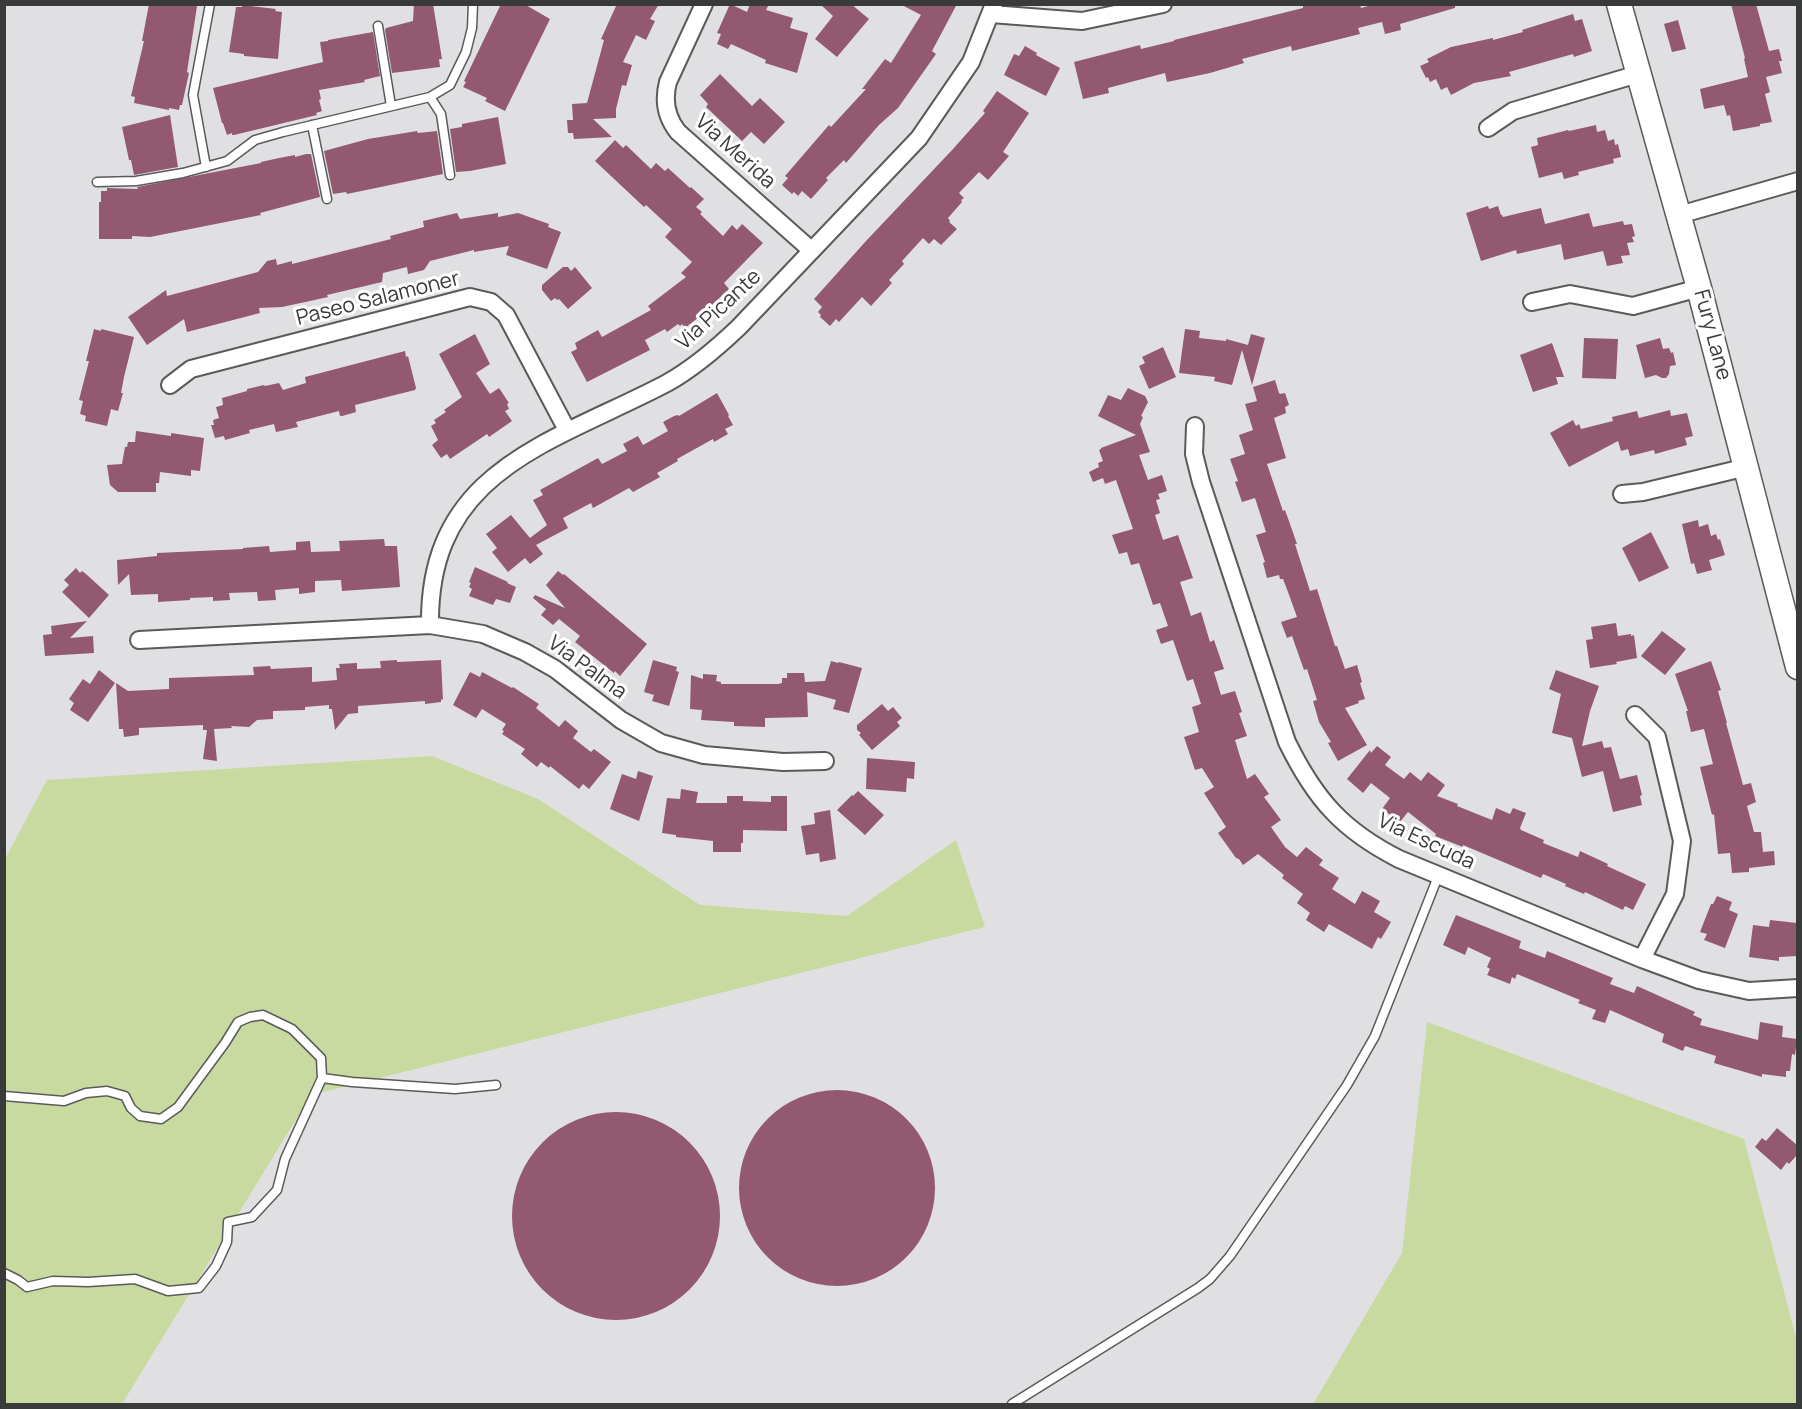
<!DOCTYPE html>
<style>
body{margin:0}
#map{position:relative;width:1802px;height:1409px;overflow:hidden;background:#e0e0e2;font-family:Manrope,sans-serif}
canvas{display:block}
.frame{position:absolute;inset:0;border:6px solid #393a3a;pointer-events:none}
</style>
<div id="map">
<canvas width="1802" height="1409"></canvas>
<div class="frame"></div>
</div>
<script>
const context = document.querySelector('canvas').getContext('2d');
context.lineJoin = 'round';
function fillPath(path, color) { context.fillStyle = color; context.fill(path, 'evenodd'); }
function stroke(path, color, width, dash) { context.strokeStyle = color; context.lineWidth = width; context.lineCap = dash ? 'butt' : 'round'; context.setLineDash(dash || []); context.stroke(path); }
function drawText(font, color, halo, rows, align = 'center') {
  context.font = font + ' Manrope,sans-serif'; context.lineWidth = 6; context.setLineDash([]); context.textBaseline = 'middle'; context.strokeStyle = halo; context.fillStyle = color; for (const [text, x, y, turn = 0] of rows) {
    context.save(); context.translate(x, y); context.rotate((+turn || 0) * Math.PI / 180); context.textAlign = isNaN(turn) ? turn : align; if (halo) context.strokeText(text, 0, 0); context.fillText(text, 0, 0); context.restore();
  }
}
const green = new Path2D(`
 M432,756l106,43 162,106 147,11 109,-76 29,87 -674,168 -189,309h-117v-545l42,-79z
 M1427,1022l317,117 53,202v63h-484l89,-151z`);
const building = new Path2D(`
 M149,4l48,2 -10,66 2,1 -7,32h-2l-1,5 -10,-2v2l-35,-7 1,-6 -4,-1 13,-55h-2z
 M414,4h19l9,55h-3l1,8 -48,6 -7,-43 1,-2 27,-7z
 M501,4h23l26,15 -45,92 -20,-10 2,-3 -24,-11 3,-5 -2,-1z
 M617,4h42l-9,15 5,2 -9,19 -10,-5 -13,27 9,3 -6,21 -4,-1 -6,24v9l-23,1 19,18 -38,2 -1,-6h-5l-1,-13h6l-1,-16 15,-1 17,-63 -3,-1z
 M730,4l17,8 3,-8h19l-3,6 27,8 -3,10 18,5 -11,40 -32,-10 1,-3 -35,-16 -3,5 -11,-5 4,-10 -4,-1z
 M820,4h31l18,15 -32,38 -22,-18 18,-23z
 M900,4h57l-25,47 4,3 -38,54 -19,17 -33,38 -2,-3 -18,18 2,2 -17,19 -9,-8 -4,5 -4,-4 -2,2 -10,-9 6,-7 -3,-2 44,-51 2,2 35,-38h-4l23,-30 6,4 30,-48z
 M1303,4h57l1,4 14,-4h80v4l-55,16 1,6 -16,4 -3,-12 -24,6 2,6 -68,17 -1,-5 -49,13 2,4 -34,10 -43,9 -2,-9 -57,15 1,5 -26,6 -9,-37 66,-17 1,4 33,-8v-1l129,-32z
 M1731,4h25l13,47 10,-2 3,12h-3l3,12 -16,4 4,15 -5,2 7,28 -12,2v2l-27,5 -3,-16 -3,1 -3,-11 -20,4 -4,-20 48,-12 -4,-18 1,-1z
 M242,5l34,4 -1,2 7,1 -4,47 -34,-3v-2l-15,-2 7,-45h6z
 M1573,14l2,7 7,-2 10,32 -18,6 -1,-3 -64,18 2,4 -37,7 -23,12 -4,-8 -6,3 -5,-11 -6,3 -2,-5 -2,1 -6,-12 9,-4 -2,-3 24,-12 42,-9v2l30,-8 -1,-2z
 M1678,20l8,29 -14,3 -8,-28z
 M373,32l7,44 -16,4 1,2 -46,8 2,9 -2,1 3,11 -6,2 1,2 -83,20h-2v-2l-5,2 -4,-12h-1l-9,-35 110,-26 -3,-20 8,-1v-1z
 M1025,46l12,7 -1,2 24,13 -14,28 -42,-21 10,-21 5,2z
 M720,74l32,32 8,-8 25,24 -21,22 -13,-12 -9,9 -36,-34 2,-3 -8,-9z
 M997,91l32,22 -26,39 6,4 -21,24 -9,-8 -20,21 5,5 -3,2 1,2 -14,16 2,3 -1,1 8,7 -16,16 -7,-6 -5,5 -6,-6 -21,23 2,3 -15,16 3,3 -21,23 -9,-9 -23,25 -3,-3 -6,7 -10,-9 1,-2 -3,-3 4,-5 -8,-8 52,-58 87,-92 32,-36 -2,-2z
 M170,115l8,52 -44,8 -3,-15h-2l-7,-33z
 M498,117l8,47 -36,7 -14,1 -6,-43 12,-2v-3z
 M1596,125l1,7 8,-2 3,11 6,-2 1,6 3,-1 3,13 -8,2 1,4 -36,9 1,3 -15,4 -2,-7 -23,6 -8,-31 7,-2 -1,-7 31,-8 1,1z
 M417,131l1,2 19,-2 6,43 -96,20 -1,-2 -13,2 -9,-43 44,-12z
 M615,140l8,8 3,-3 25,24 5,-6 9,8 3,-3 22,20 1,-1 13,12 -8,8 6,5 -2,2 23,22 9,-11 5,5 5,-6 21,19 -39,40 5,6 -30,28 -14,11 -3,-4 -2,2 -2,-2 -11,8 -2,-3 -20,11 5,10 -63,32 -16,-30 6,-3 -2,-6 23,-13 4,7 49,-27 -3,-4 38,-29 -5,-4 11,-11 -27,-25 7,-8 -26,-24 -2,2 -49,-46z
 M306,154h5l9,43 -60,16 1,2 -111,22 -18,-1v3h-33v-37h2v-11h6v-3l31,1 -1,-2 124,-24v-1l18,-4 16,-3v2z
 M1488,206l1,3 9,-3 3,9h1l1,2 38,-9 4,16 44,-11 4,14 30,-6 1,4 8,-1 3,12 -3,1 2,5 -7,1 3,12 -9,1 2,7 -16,3 -4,-15 -39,9 -3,-16 -44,10 -1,-4 -35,11 -15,-48z
 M457,213l3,6 38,-6v4l20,-4 31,11 -1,3 13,5 -14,37 -41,-14 3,-9 -35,6v-2l-44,11 -6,9 -16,4 -1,-7 -24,6 -1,9 -55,13 1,2 -18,4 -28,6 -23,1 1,5 -73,19 -3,-13 -37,26 -19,-28 38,-27 1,6 91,-24 9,-11 9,-2 1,6 15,-4v3l99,-25 -1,-3 34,-9 -1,-6z
 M563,267h5l3,4 4,-4 17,21 -24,21 -9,-10 -2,1 -2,-2 -4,3 -9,-11v-5z
 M94,329l7,2v-2l33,8 -10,40 -3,16h2l-5,18 -7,-2 -4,17 -22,-5 1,-5 -6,-2 3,-13 -4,-1 10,-39h-3z
 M1185,329l15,2 -1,7 27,3v-2l22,6 3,-11 14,4 -13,47 -10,-35 -10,35 -18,-4 1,-4 -36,-4z
 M475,334l15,30 -14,9 14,21 9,-6 10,15 -2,1 2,5 -4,2 7,10 -23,16 -2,-3 -37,25 -3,-5 -6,4 -9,-13 6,-5 -7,-14 5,-3 -2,-3 12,-8 -2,-2 18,-13 -23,-43z
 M1584,338l34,1 -2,40 -34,-1z
 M1660,338l3,11 6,-1 2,5 2,-1 3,13 -6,1 -1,8 -3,4h-4l-6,-3 -11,3 -9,-33z
 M1552,343l12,34h-8l2,7 -25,8 -13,-37z
 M1163,347l13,30 -27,12 -10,-23 6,-3 -3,-6z
 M405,351l1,6 2,-1 8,32 -1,2 -60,15 1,7 -14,4h-2l-1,-5 -43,11 2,5 -22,5 -2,-8 -25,6 1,3 -25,7 -1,-4 -9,2 -4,-13h3l-1,-5 6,-2 -3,-11 7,-2 -1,-7 25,-7v-2l17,-4 1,1 14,-3 4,7 23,-7 -1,-6z
 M1275,380l4,13 1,1 5,-1 4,12 -4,2 1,6 -12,5 12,40 -19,6 16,47 2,-1 5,14 7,20h-2l15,47 7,-2 18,57h2l8,23 12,-4 5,17 -2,1 5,16 -7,2 1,2 -14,5 22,37 -29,16 -10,-18 3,-1 -12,-20 -6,-21 4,-1 -10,-31 -3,1 -12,-34 -5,2 -6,-16 16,-5 -9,-25 -5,-13h-3l-1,-4 -12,3 -4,-15 2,-1 -9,-27 10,-3 -11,-34 -13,4 -7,-20 3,-1 -8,-22 15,-5 -6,-19 14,-5 -8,-26 12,-3 -4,-14z
 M1128,388l17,8 3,6 -7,14 2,1 -3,7 10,28 -11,3 9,25 14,-5 5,16 -9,3 2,5 -4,1 4,13 -5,2 8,25 15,-5 15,43 -13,4 11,34 10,-4 9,30 4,-2 10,29 -10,3 7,23 14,-4 7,21 -3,1 8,23 -12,4 12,39 8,-5 14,20 -5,3 17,23 -10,7 14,20 12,10 9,-10 17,13 -4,5 20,13 -7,11 23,15 7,-13 18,10 -6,11 17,10 -10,17 -3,-2 -6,12 -43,-25 -5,8 -18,-12 4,-7 -13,-10 6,-9 -21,-16 2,-3 -26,-21 -15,11 -4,-6 -3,-1 -18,-25 8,-6 -22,-34 10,-6 -12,-19 -7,2 -11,-33 15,-5 -7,-25 9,-3 -8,-25 -6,2 -14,-41 -12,4 -5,-14 12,-4 -8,-23 -7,2 -14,-42 -8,2 -4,-13 -8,2 -7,-19 21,-6 -17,-49 -11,4 -2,-6 -10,4 -4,-10 10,-5 -1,-4 5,-2 -4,-11 2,-1v-1l35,-13 -38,-19 10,-21 13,5z
 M717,393l12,22 -1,1 5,9 -8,4 3,5 -14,8 -1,-3 -36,20 1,2 -21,12 3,4 -27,15 -4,-4 -36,20 -2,-5 -28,15 5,10 -32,17 7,9 -13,10 -5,-6 -17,14 -16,-20 5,-4 -11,-14 25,-19 19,23 17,-13 -14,-25 10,-5 -3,-5 58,-32 4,6 25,-13 -4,-7 15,-8 5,9 25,-14 -5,-9 11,-6 4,-1 1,1z
 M1670,410l1,6 16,-3 6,23 -8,2 2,7 -32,9 -1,-4 -24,6 -2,-7 -7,2 -3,-10 -49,26 -19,-34 23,-13 3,6 3,-2 2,5 32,-8 -1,-4 25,-6 2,7z
 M136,431l35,5v-3l33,5 -4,33 -9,-1v6l-31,-4 -1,11h-3v9h-38l-8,-7 -3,-20 15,-1 3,-17h2l1,-5h7z
 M1698,520l1,7 9,-3 3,12 5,-2 2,6 2,-1 5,16 -16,5 3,10 -15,4 -3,-11 -3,1 -9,-40z
 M1651,532l18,36 -30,14 -17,-34z
 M384,539l1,7h12l3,41 -58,4 -1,-11 -26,1v11l-16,2v-6l-24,2 1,10 -18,1 -1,-9 -28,1 1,7 -17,1v-4l-23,1v2l-32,2v-8l-27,1 -2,-21 -11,11 -1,-25 40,-4v-3l86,-4v-1l26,-2 1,6 26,-2v-8l14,-1 1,11 29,-1 -1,-10z
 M475,567l33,15 -1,1 9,4 -6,16 -14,-4 -3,6 -24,-9 3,-7 -3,-2 2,-4 -2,-1z
 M76,568l4,5 2,-2 4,3 23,21 -20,23 -27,-26 7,-7 -5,-5z
 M558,571l5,4 1,-1 83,70 -27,32 -5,-5 -1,2 -39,-31 5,-6 -21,-17 -6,6 -12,-10 5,-6 -13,-11 2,-3 30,13 -19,-23z
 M87,621l-17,17 23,-2 1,17 -49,3 -2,-21 9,-1 -1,-8z
 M1616,623l2,13 13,-2v2l3,-1 3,23 -21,4 1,2 -27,4 -4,-28 7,-1 -2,-12z
 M1662,631l24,18 -21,26 -24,-19z
 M397,660v2l44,-2 2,40 -2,-1v3l-16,2v-3l-67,5v7l-10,1 -13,16 -3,-21h-3v-4l-24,2v3l-32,1v8l-16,1 -8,7 -18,-1 1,2 -18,1 3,32 -14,-2 4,-29h-4v-5l-64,3v7l-15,2 -1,-8h-4l-3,-46 12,8 41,-2v-11l85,-3 -1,-8 17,-1 1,3 41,-2v15l25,-2 -1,-12h4l-1,-4 18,-1v6l24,-1 -1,-7z
 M653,660l24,7 -1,4 3,1 -10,34 -17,-5 2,-6 -10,-3z
 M831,661l7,2 1,-1 23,6 -13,45 -16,-4 3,-9 -29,-8 1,25 -43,1v9l-31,-1v-4l-33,-2 1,-10 -12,-1 1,-34 12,4v-5l14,1 -1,6 5,1v2h57l4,-1v-5h5v-5h17l1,9 20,-1z
 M1711,661l10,29 -3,1 9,32h-1l17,62 8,-2 5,19 -9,4 7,26h7l2,20 11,-1 1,14 -26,3v4l-17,1 -2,-20 -12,1 -4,-40 -2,1 -12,-48 13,-3 -9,-35 -13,3 -5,-21h2l-13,-37z
 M99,670l16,13 -27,39 -18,-12 4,-7 -5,-4 14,-20 7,5z
 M1556,670l43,16 -9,25 -8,35 20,-5 2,7 7,-1 9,32 17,-4 5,20 -2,1 2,9 -29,7 -10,-41 -21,6 -10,-39 -20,-5 9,-39 -12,-5z
 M470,672l10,5 2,-5 30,16 1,-1 26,17 -3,4 23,19 6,-7 13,11 -5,7 18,14 3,-3 17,13 -22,27 -6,-5 -4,5 -29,-23 -1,2 -8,-6 -4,5 -16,-13 4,-5 -23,-15 2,-3 -2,-1 4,-6 -24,-15 -6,9 -23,-13z
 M882,704l6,7 5,-4 9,11 -5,4 3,4 -28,24 -13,-15 2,-2 -4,-3v-5z
 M1377,746l14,11 -6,8 19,14 6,-7 11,9 7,-9 17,13 -8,11 21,8 -1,2 35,14 4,-12 14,6 3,-6 13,5 -6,15 1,2 23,10 -1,3 35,14 2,-6 28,13 -1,2 39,18 -13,26 -8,-4 -2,4 -38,-18 -1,2 -19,-8 1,-2 -23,-10 -2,4 -78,-33v2l-28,-11 1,-2 -28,-22 -8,10 -18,-13 8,-11 -19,-15 -8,10 -16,-14 23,-29 1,3z
 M867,758l48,4 -1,17 -7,-1 -1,14 -40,-3z
 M638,771l15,5 -14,45 -29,-12 12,-35 14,5z
 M681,789l17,3 -2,11h31v-7h16v5l28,1v-6h16v35l-44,-1v13h-2v9h-28v-11l-37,-4v-2l-14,-2 5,-35 13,1z
 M858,791l26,24 -19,20 -28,-25 15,-15 1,1z
 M830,810l6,49 -16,3 -1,-9 -13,2 -5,-29 14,-2 -1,-11z
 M1717,896l15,6 -3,8 9,4 -13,34 -21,-8 3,-6 -7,-2 11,-28h2z
 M1456,915l65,26 -2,7 26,10 2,-7 66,27 -3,6 24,9 3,-7 58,26 -2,3 9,4 -2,6 58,15 2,-18 23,4 -1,11 15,2 -2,16 -3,-1 -2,17h-4v6l-24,-3v3l-48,-14 2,-7 -31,-10 -2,5 -21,-9 2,-8 -54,-24 -5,13 -13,-4 4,-9 -18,-7 2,-3 -63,-26 -2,5 -3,-2 -2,7 -23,-9 3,-6 -3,-2 4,-9 -23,-11 -3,8 -22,-10z
 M1770,920l27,3v33l-18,1v4l-30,-4 4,-32 16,2z
 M739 1188a98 98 0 1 1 196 0a98 98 0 1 1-196 0Z
 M512 1216a104 104 0 1 1 208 0a104 104 0 1 1-208 0Z
 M1777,1128l20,17v10l-8,9 -2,-2 -6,8 -26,-23 7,-9 4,3z`);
const lane = new Path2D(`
 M378,26l13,80
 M430,97l11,17 9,61
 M312,125l15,74
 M206,167l-13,-72 17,-91
 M97,182l39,-1 47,-8 44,-12 28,-21 28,-8 147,-35 20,-12 16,-33 6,-24 1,-24
 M4,1096l60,5 22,-8 21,-2 18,5 6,12 9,8 21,3 17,-12 47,-64 13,-21 12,-5 13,-2 29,14 29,29 1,20
 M4,1273l14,7 9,7 26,-6 35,1 47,-3 33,12 31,-3 17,-22 11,-24 1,-20 24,-5 25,-27 8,-31 37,-81 30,4 103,7 41,-4
 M1012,1404l186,-116 12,-9 20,-23 117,-171 28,-49 64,-162`);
const street = new Path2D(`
 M704,4l-36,78c-5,19 -2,35 10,50l133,118
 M991,14l91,7 81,-17
 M1488,128l25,-17 125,-37
 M1679,215l119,-34
 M1532,302l38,-8 63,12 66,-18
 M170,385l21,-16 279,-72 21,5 15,13 61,115
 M1195,426l-1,28 7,28 86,260c28,57 55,88 112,117l243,100 57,21 50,11 49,-3
 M1622,494l21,-2 104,-25
 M430,625c-2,-156 123,-182 237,-242 27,-15 50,-35 72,-56l180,-189 52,-76 23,-58
 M139,640l291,-15 53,9 42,18 30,17 66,51 40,23 43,12 79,7 42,-1
 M1635,715l22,22 25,104 -7,53 -33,65`);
const secondary = new Path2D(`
 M1619,4l80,284 99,379`);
const streetNames = [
 ["Via Merida",735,152,42],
 ["Paseo Salamoner",378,299,-14],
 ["Via Picante",719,310,-43],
 ["Fury Lane",1712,335,75],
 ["Via Palma",587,668,36],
 ["Via Escuda",1426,842,25]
];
fillPath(green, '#c8daa0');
fillPath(building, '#925970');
stroke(lane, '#5a5a5b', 11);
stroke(street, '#5a5a5b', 20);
stroke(secondary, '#5a5a5b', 27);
stroke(lane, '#fff', 8);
stroke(street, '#fff', 16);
stroke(secondary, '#fff', 24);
drawText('21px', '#393a3a', '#fff', streetNames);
</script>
